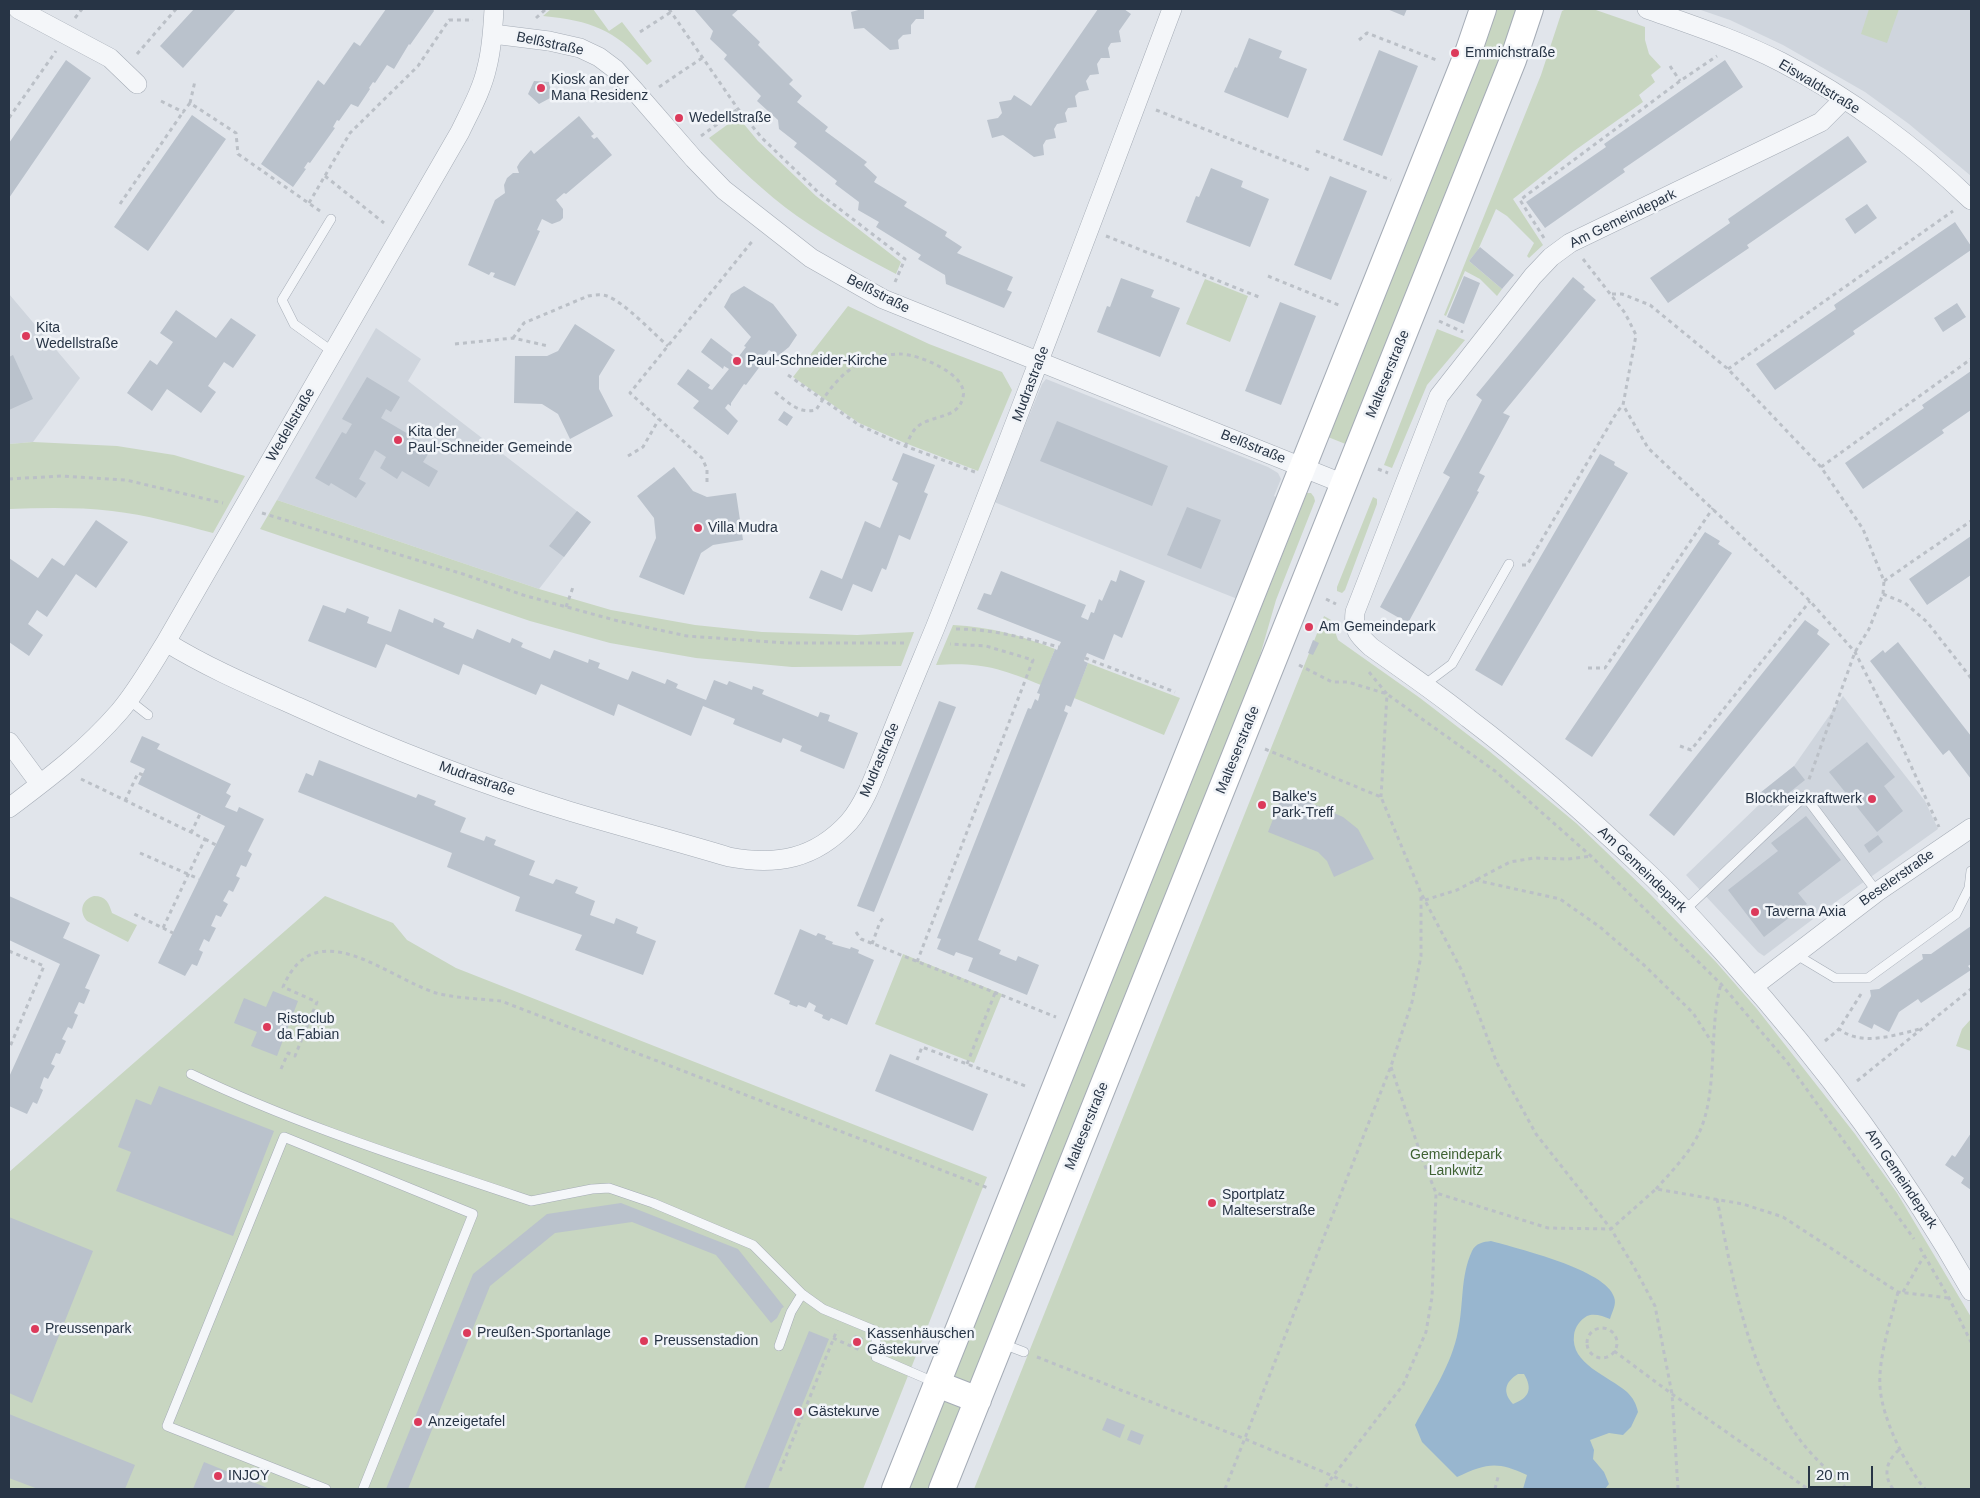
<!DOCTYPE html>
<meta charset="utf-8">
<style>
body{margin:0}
#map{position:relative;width:1980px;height:1498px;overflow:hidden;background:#e1e5eb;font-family:Arial,sans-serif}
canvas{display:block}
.frame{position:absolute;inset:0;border:10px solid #273445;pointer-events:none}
.scale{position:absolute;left:1808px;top:1466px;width:65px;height:22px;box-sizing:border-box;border:2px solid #273445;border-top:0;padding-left:6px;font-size:15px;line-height:18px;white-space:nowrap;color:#273445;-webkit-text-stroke:4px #f1f4f8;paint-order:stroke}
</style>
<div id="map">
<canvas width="1980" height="1498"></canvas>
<div class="frame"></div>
<div class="scale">20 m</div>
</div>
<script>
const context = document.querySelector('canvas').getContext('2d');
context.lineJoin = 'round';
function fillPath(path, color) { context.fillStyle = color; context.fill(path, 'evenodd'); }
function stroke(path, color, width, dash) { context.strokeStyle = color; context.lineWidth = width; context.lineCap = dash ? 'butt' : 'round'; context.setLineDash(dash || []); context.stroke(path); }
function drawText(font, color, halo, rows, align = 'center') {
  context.font = font + ' Arial,sans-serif'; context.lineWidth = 5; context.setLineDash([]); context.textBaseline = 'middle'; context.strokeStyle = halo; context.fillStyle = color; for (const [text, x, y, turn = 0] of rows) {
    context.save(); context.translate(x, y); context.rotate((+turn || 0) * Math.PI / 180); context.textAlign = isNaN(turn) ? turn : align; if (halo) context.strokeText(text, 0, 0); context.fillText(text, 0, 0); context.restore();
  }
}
const built = new Path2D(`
 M1698,9h273v167l-62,-52 -44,-32 -82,-47 -53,-25z
 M9,294l71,84 -47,64 -24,2z
 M376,328l45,31 -13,22 183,141 -52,67 -262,-89z
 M1046,379l222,88 10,6 3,6 -7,17 7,3 -41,101 -246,-98 48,-118z
 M1843,696l82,105 13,28 -101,72 -73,55 -6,-4 -72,-77 79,-76 -5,-6 34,-27z`);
const green = new Path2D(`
 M551,9h42l16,22 13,-9 30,39 -5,4c-34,-36 -55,-44 -104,-49z
 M1497,9h22l-27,73 -144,363 -20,-8 145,-363z
 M1566,9h27l52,18v13l4,14 12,13 -10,8 4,7 -16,13 4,7 -69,49 -61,48 30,46 -14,13 -2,-2 7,-13 -27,-27 -11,-7 -18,41 -9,11 33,28 -5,7 -17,-17 -15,-8 -19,45 -2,-1 97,-240 21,-64z
 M1869,9h30l-12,34 -26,-9z
 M738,117l20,24 58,55 85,66 -5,12c-34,-18 -68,-36 -99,-58 -32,-23 -61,-51 -88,-78z
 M1205,279l43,17 -18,46 -44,-18z
 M848,306l81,38 73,28 10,18 -34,81 -73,-28 -46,-20 -66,-46z
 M1437,329l28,11 -38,45 -35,83 -8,-3z
 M33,442l84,4 57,9 71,21 -32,57c-33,-9 -67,-18 -101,-22 -35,-4 -69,-3 -103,-2v-65z
 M1307,493h4l3,4 1,4 -39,99 -21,73 -284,711 -18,-6z
 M1373,497l4,2v5l-32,86 -3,3 -5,-2v-4z
 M277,500l262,89 72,21 84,15 67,7 95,3 57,-3 -13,34 -109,1 -96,-9 -86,-15 -80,-22 -270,-92z
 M1324,616l7,4 7,20 82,58 69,53 87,72 74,71 66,68 41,47 98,125 42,59 74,124v172h-997z
 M953,625c38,2 67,10 102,24l-14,36c-41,-17 -61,-23 -105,-20z
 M1088,663l92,35 -16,37 -90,-37z
 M94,896c12,0 15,7 18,17l25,12 -9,17 -41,-21c-8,-9 -6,-21 7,-25z
 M325,896l68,27 14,17 49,28 531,209 -124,312h-854v-317z
 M903,954l99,40 -28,69 -99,-39z
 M1971,1019v32l-15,-5 6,-17z
 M942,1400l20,7 -33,82h-22z`);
const water = new Path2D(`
 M1491,1241c25,7 116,29 123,56 3,7 -2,15 -4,22 -7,-3 -16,-6 -23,-3 -7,4 -12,11 -13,19 -4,29 35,41 53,57 6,6 9,11 11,20l-7,15 -8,8 -14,-2 -19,7 4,10 -1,9 11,13 5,12 -4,5h-82l4,-14c-30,-14 -40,-12 -70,2l-35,-35 -7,-17c16,-30 37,-61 43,-94 6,-27 2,-54 14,-80 4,-8 11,-9 19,-10zM1518,1374h6c9,15 5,24 -11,30 -11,-12 -8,-22 5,-30z`);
const building = new Path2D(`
 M194,9h42l-53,59 -23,-22z
 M386,9h47l1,2 -24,34 -1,-1 -15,25 -7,-4 -12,18 -2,-1 -4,6 1,1 -12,18 -7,-3 -12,17 -2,-1 -4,7 2,1 -25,35 -2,-1 -4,6 2,1 -13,18 -32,-23 57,-84 6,5 30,-43 6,4z
 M694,9h45l-7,6 28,27 -2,3 35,35 -4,4 13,12 -5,6 31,25 -3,4 42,31 -3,3 13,12 -3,5 33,20 -3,4 43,26 -2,4 17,11 -5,6 56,24 -6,13 5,2 -8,16 -58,-24 -1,-9 -27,-16 3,-4 -45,-28 3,-5 -21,-12 1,-8 -24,-18 2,-3 -43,-34 3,-4 -18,-14 -1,-9 -21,-19 4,-5 -37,-37 3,-4 -17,-16 3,-8z
 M862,9h62v10h-8l-5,6v9l-8,1 -5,5 1,9 -9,1 -26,-22 -10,1 -3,-17z
 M1098,9h26l7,5 -12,17 2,11 -10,1 -3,5 2,10h-9l-4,6 2,10 -9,1 -4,6 3,9 -10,2 -4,4 2,11 -9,1 -3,5 2,9 -10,2 -3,5 2,9 -10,2 -3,5 1,10 -10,2 -31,-22 -11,3 -5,-18 11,-2 4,-5 -3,-11 12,-2 3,-5 17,11z
 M1387,9h20l-3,7z
 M1249,38l33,13 -3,7 28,11 -19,49 -64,-26 11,-25 2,1z
 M1379,50l39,16 -36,90 -39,-16z
 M66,60l25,18 -82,120v-55z
 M1725,60l18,27 -120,82 2,3 -80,56 -19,-26 80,-55 -2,-3z
 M534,81l15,1 3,15 -13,7 -11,-10z
 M192,115l34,24 -78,112 -34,-24z
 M579,116l15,18 -3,2 3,3 3,-2 15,18 -46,39 -2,-1 -8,7 7,9v9l-3,3 -8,3 -10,-5 -5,11 3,1 -25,55 -22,-9 2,-4 -4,-1 -2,3 -21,-10 27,-65 10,-7 -1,-8 3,-7 6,-5h6l-2,-6 3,-5 11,-12 3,4z
 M1848,136l19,26 -120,83 2,3 -81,55 -18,-25 80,-55 -2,-4z
 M1211,168l32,13 -2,6 28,12 -19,48 -64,-25 10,-26 3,1z
 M1330,176l37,15 -36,89 -37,-15z
 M1867,204l10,14 -22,16 -10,-15z
 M1955,222l16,24v4l-118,81 2,3 -80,56 -19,-26 80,-55 -2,-4z
 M1480,247l34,28 -12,14 -33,-28z
 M1464,276l16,7 -16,41 -17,-7z
 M1573,277l12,10 -2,2 13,11 -93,113 7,3 -31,57 6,3 -8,15 2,1 -71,131 -28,-16 70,-130 -7,-4 39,-73 -6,-5z
 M1121,278l33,12 -3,7 29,11 -20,49 -63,-25 10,-26 3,1z
 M744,286l29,18 24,31 -8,12 -11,9 -9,-6 -8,10 3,1 -18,24 -2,-1 -13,19v3l-3,-2 -3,4 13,13 -10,14 -35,-27 6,-7 -22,-17 11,-15 22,16 -2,3 4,2 17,-21 -5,-3 -1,3 -22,-17 10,-14 22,17 -2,2 5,3 10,-13 -2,-1 7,-9 -27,-30 7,-13z
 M1280,302l36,14 -35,89 -36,-14z
 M1957,303l9,14 -23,15 -9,-14z
 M176,310l40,28 15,-20 25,17 -23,33 -9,-6 -16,24 8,6 -15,21 -34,-24 -15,22 -25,-18 23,-33 7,5 16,-23 -13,-9z
 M575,324l40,26 -16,26v13l14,27 -43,23 -12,-25 -16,-10 -28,-1 1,-47h32l11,-5z
 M13,355l20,44 -24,11v-53z
 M1971,371v39l-29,20 2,3 -81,56 -18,-26 79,-55 -2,-3z
 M367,377l33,20 -9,15 -5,-3 -5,9 51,30 -9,14 15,9 -9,16 -27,-16 -5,8 -17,-11 6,-11 -11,-7 -16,29 7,4 -10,15 -25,-15 -2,3 -14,-8 27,-46 4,2 6,-10 -10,-5z
 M784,411l9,6 -6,9 -9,-6z
 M1057,421l111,45 -16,40 -112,-45z
 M903,453l32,12 -11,27 4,2 -18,46 -11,-5 -13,35 -4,-2 -10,24 -19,-8 -11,27 -33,-13 12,-28 21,9 23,-58 15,7 18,-45 -6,-3z
 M1600,454l15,8 -1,3 14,8 -126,213 -27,-16z
 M674,467l19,24 14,6 29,-4 7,47 -30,5 -12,8 -17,42 -45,-18 17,-39 -2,-20 -17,-22z
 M1187,507l34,13 -20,49 -34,-14z
 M577,511l14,11 -27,35 -15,-11z
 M96,520l32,22 -32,46 -20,-14 -29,43 -10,-7 -9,14 15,11 -14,21 -20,-14v-84l29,20 14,-20 12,8z
 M1705,532l15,9 -2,3 14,9 -140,204 -27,-18z
 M1971,536v39l-44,30 -18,-26z
 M1120,570l25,11 -23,57 -8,-4 -10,26 -17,-7 -3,8 4,2 -17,44 -5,-2 -2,6 4,2 -90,227 23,10 -2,4 17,7 2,-5 21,9 -12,30 -59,-24 5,-13 -17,-6 -2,4 -17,-7 4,-10 -4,-1 75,-190 16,-40 3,1 4,-10 3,2 2,-7 -3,-1 18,-44 2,1 4,-8 -84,-33 7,-16 7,2 10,-24 85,34 -5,12 7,3 3,-8 3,1 5,-14 3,2 9,-21 5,2z
 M323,605l22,8 2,-5 22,9 -2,6 24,9 8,-23 34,14 1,-5 11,5 -2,4 30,12 4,-10 33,14 2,-5 11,5 -2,4 29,12 4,-9 34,13 1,-4 11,4 -2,5 30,12 4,-9 33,13 2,-5 11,5 -2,4 30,12 8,-20 13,5 2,-4 23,9 1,-4 11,4 -2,4 56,23 2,-5 10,3 -2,6 30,12 -14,36 -44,-18 2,-5 -19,-8 -2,5 -48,-19 2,-5 -32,-13 -12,30 -73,-32 -4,12 -73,-32 -5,11 -73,-31 -4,11 -73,-31 -10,24 -68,-27z
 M1805,620l14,10 -2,4 13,10 -156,192 -25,-21z
 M1313,640l6,3 -6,12 -5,-2z
 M1898,642l73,94v43l-22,-29 -6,5 -73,-94 13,-11 2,3z
 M939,701l17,6 -82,205 -17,-6z
 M142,736l18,8 -3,5 74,35 -5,9 5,3 -6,11 12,5 2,-5 25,12 -16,32 4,3 -6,13 -5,-2 -5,11 4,2 -7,14 -4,-2 -6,11 5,3 -7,13 -5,-2 -5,11 5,2 -7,14 -5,-3 -5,11 4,2 -6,14 -5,-2 -7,12 -27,-13 67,-137 -87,-42 7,-15 -15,-7z
 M1867,742l28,35 -11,9 19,25 -26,21 -48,-60z
 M319,760l97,38 2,-4 18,7 -2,4 32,13 -6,14 24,9 2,-5 10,4 -2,5 41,16 -6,14 24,9 3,-5 22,8 -3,6 20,8 -5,14 24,9 2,-6 22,9 -2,6 20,8 -13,34 -68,-25 7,-15 -67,-24 5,-14 -73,-30 5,-14 -154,-61 8,-19 7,3z
 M1794,766l11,14 -34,27 -11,-14z
 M1284,791l59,26 15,12 16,30 -40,18 -7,-16 -9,-9 -50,-20z
 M1806,816l35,44 -43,33 9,11 -43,33 -36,-47 50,-39 -7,-8z
 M1878,835l5,7 -14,11 -5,-8z
 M9,896l61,27 -7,15 37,17 -15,33 5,2 -6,14 -5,-2 -5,11 4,2 -6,14 -4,-2 -6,12 4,2 -6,13 -4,-1 -5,11 4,2 -7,13 -4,-2 -4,11 3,2 -6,14 -4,-2 -6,12 -18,-8v-29l51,-113 -51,-24z
 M1971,926v38l-3,2 3,4 -50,33 -3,-4 -19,13 -10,20 -15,-8 -2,5 -14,-7 13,-26 -1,-6 9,-1 44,-30 -1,-5h9z
 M800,929l16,7 2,-3 8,3 -1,3 8,3 -1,2 18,5 1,-2 8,3 -1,3 16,7 -27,65 -16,-7 -2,3 -7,-3 1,-3 -9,-4 2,-5 -7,-4 -3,6 -8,-3 -1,2 -8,-3 1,-3 -16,-7z
 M273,991l25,10 -21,55 -26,-10 6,-14 -23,-9 10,-25 22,9z
 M890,1054l98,40 -15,37 -98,-40z
 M159,1086l115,45 -41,105 -117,-45 15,-39 -13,-5 18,-48 15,6z
 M1971,1133v57l-10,-7 3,-5 -19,-13 7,-10 3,2z
 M621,1203l117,46 46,58 -2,1 -5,10 -6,5 -55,-68 -84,-33 -77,11 -65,53 -82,203h-22l87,-215 74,-60z
 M9,1217l84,34 -61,152 -23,-10z
 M809,1331l20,8 -61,150h-24z
 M855,1335l8,3 -4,10 -9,-3z
 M9,1414l126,51 -10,24h-87l-29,-11z
 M1107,1418l18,7 -5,13 -18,-8z
 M1131,1430l13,5 -4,10 -13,-5z
 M204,1462l66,27h-77z`);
const path = new Path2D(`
 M669,9l69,100 24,29 58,56 85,65 -10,23
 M75,18l7,-9
 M536,18l10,-9
 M640,32l31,-20
 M1359,40l8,-7 72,28
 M137,54l39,-45
 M1670,66l10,15
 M659,87l43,-29
 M161,101l22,11 7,-9 46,30 2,21 82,57
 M190,103l5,-22
 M1156,110l153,60
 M9,118l47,-67
 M701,136l37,-27
 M1316,151l75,29
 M325,176l59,47
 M309,203l41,-70 68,-67 31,-46h24
 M120,204l63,-92
 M1106,236l153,61
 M1544,238l-24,-38 160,-119 37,-25
 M1583,259l42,54 11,22 -13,70 25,43 162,153 45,51 41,81 43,94
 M1268,276l73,30
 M1612,294h10l28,11 78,64 93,98 42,62 21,52 -1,13 -14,35 -14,23 -47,130
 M1439,321l24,11
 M513,338l11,-15 64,-27c6,-1 13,-2 19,0 17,6 46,37 61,50
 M455,344l58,-6 35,8
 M1728,369l225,-158
 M788,375l71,50 46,21 70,26
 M775,392c13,10 23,22 41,18 12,-19 26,-39 47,-48 12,-5 25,-8 37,-8 19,0 69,21 63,43 -5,23 -31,17 -46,30 -5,4 -8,13 -12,19
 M628,456l15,-9 16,-28
 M1821,467l150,-108
 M1378,469l10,4
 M9,479l53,-3 64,4 97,23
 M707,482v-13l-5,-11 -72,-65 124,-154
 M262,513l201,61 60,21 95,26 69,15 99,7h122
 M1522,565h5l90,-153 6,-7
 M1884,581l87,-60
 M1883,594l22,9 22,19 44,56
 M1326,599l10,5
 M566,607l7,-20
 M956,629c36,0 69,9 103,18
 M1085,658l90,34
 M1299,665l33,17h16l39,12 108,77 97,86 129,127 66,78 127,177
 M1588,668h17l108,-160
 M1369,672l18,22 -6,103
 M1680,746l11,4 119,-149
 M1265,749l116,48 40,96 41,78 35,92 39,71 75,95 -63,-1 -112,-35 -4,104 -6,35 -23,53 -70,91 25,13
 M81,779l124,60 -42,89 -31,-15
 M125,801l13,-28 5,2
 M191,833l9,-19
 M205,839l11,6
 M140,853l59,26
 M1475,880l85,19 40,28 45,39 48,47 20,31
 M1425,900l32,-10 53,-28 24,-4 34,1 24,-3
 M163,928l10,5
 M856,932l5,7 195,78
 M872,944l8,-22 5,-6
 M9,951l35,15 -35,83
 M917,962l116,-302 -47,-14 -36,-2
 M1861,994l-22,35c23,18 55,6 81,0
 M1825,1041l14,-12
 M917,1060l5,-13 106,40
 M967,1064l28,-71
 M1391,1067l32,94 13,32
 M281,1069l7,-16 7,3 22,-54 -34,-15c32,-76 103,-10 153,6 18,5 46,6 65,8l487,187
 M1857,1081l114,-92
 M1656,1189c15,-17 32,-34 42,-54 21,-41 10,-106 23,-151
 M1717,1199c16,80 29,166 78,234 14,21 34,38 52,56
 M1920,1248l29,50 22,44
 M1898,1292c-7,28 -20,66 -18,95 2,31 25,78 45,102
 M1903,1292l21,-36
 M1587 1343a15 15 0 1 1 30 0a15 15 0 1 1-30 0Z
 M833,1338l29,13
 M1614,1351l58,43 136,95
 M1037,1357l208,82 88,37 -9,13
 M780,1471l57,-141
 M1225,1489l166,-423 21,-64 9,-46v-60
 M1495,1489l3,-12
 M1678,1489l-6,-95 -17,-88 -21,-39 -23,-38 45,-40 87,15 40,13 115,75 51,6
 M1893,1489c-11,-15 -6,-29 7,-40`);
const service = new Path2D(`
 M331,219l-49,81 12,24 39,28
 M1426,687l6,-8 20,-15 57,-100
 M129,700l19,15
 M1685,910l120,-114 72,96
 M1795,954l40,24h33l88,-64 13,-26 2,-17
 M191,1074c104,50 215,85 325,122l15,5 61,-12 17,-1 44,15 100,42 49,49 21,15 53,22v26l58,25
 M1003,1344l21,8
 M779,1346l12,-34 11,-18
 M326,1489l-159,-63 117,-289 189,77 -110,275`);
const minor = new Path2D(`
 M18,9l92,49 27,26
 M1647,9c45,16 91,31 134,53 68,35 135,85 190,138
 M493,34l56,7 31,7 19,9 16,12 19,21 60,69 30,31 87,68 72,41 461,185
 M1843,100l-22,22 -251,121 -19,14 -18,19 -94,120 -84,216c-2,18 3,23 16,35 32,23 66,46 97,71 62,47 122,100 179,154 30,28 56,58 83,88 92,102 173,211 241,331
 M166,642c42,26 87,45 132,65 88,40 179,76 271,104 53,16 107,30 160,46 48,9 86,2 120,-35 17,-20 26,-48 36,-72 16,-41 33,-81 50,-122 82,-205 159,-412 237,-619
 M9,742l31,42
 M9,808c41,-31 76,-57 110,-96 18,-21 32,-46 47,-70l294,-510c10,-21 22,-42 27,-65 5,-19 6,-39 7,-58
 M1754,986l123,-94 94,-64`);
const secondary = new Path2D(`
 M937,1384l41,16
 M895,1489l574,-1439 14,-41
 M942,1489l571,-1429 17,-51`);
const markers = [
 [1455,53,5,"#dc3a5b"],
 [541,88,5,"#dc3a5b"],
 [679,118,5,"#dc3a5b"],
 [26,336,5,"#dc3a5b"],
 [737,361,5,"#dc3a5b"],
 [398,440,5,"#dc3a5b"],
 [698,528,5,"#dc3a5b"],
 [1309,627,5,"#dc3a5b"],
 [1872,799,5,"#dc3a5b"],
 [1262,805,5,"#dc3a5b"],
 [1755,912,5,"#dc3a5b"],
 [267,1027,5,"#dc3a5b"],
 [1212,1203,5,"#dc3a5b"],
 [35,1329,5,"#dc3a5b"],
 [467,1333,5,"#dc3a5b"],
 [644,1341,5,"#dc3a5b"],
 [857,1342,5,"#dc3a5b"],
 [798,1412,5,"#dc3a5b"],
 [418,1422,5,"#dc3a5b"],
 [218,1476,5,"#dc3a5b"]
];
const streetNames = [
 ["Belßstraße",550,44,12],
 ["Eiswaldtstraße",1819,87,31],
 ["Am Gemeindepark",1623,219,-26],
 ["Belßstraße",878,294,27],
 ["Malteserstraße",1388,374,-68],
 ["Mudrastraße",1031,384,-69],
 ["Wedellstraße",291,425,-60],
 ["Belßstraße",1253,447,22],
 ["Malteserstraße",1238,750,-68],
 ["Mudrastraße",880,760,-67],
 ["Mudrastraße",477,779,19],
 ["Am Gemeindepark",1642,870,44],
 ["Beselerstraße",1897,878,-35],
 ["Malteserstraße",1087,1126,-68],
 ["Am Gemeindepark",1901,1179,56]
];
const poiNames = [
 ["Emmichstraße",1465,53],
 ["Kiosk an der",551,80],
 ["Mana Residenz",551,96],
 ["Wedellstraße",689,118],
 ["Kita",36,328],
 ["Wedellstraße",36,344],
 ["Paul-Schneider-Kirche",747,361],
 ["Kita der",408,432],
 ["Paul-Schneider Gemeinde",408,448],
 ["Villa Mudra",708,528],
 ["Am Gemeindepark",1319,627],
 ["Balke's",1272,797],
 ["Park-Treff",1272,813],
 ["Blockheizkraftwerk",1862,799,"right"],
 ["Taverna Axia",1765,912],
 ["Ristoclub",277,1019],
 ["da Fabian",277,1035],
 ["Sportplatz",1222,1195],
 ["Malteserstraße",1222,1211],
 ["Preussenpark",45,1329],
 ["Preußen-Sportanlage",477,1333],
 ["Kassenhäuschen",867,1334],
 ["Gästekurve",867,1350],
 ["Preussenstadion",654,1341],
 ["Gästekurve",808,1412],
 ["Anzeigetafel",428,1422],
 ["INJOY",228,1476]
];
const parkNames = [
 ["Gemeindepark",1456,1155],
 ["Lankwitz",1456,1171]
];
fillPath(built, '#cfd5dd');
fillPath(green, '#c8d6c1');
fillPath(water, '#98b6cf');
fillPath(building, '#bac2cc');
stroke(service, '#a5acb6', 10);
stroke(minor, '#a5acb6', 20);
stroke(secondary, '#a5acb6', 28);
stroke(path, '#bbc0c7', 3, [4, 4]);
stroke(service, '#f4f6f9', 9);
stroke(minor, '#f4f6f9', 19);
stroke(secondary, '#fff', 26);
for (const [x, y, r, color] of markers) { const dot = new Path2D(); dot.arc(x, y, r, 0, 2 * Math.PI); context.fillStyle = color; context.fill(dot); stroke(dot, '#f1f4f8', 2); }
drawText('14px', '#273445', '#f1f4f8', streetNames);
drawText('14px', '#273445', '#f1f4f8', poiNames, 'left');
drawText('14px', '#3f6233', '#f1f4f8', parkNames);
</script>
